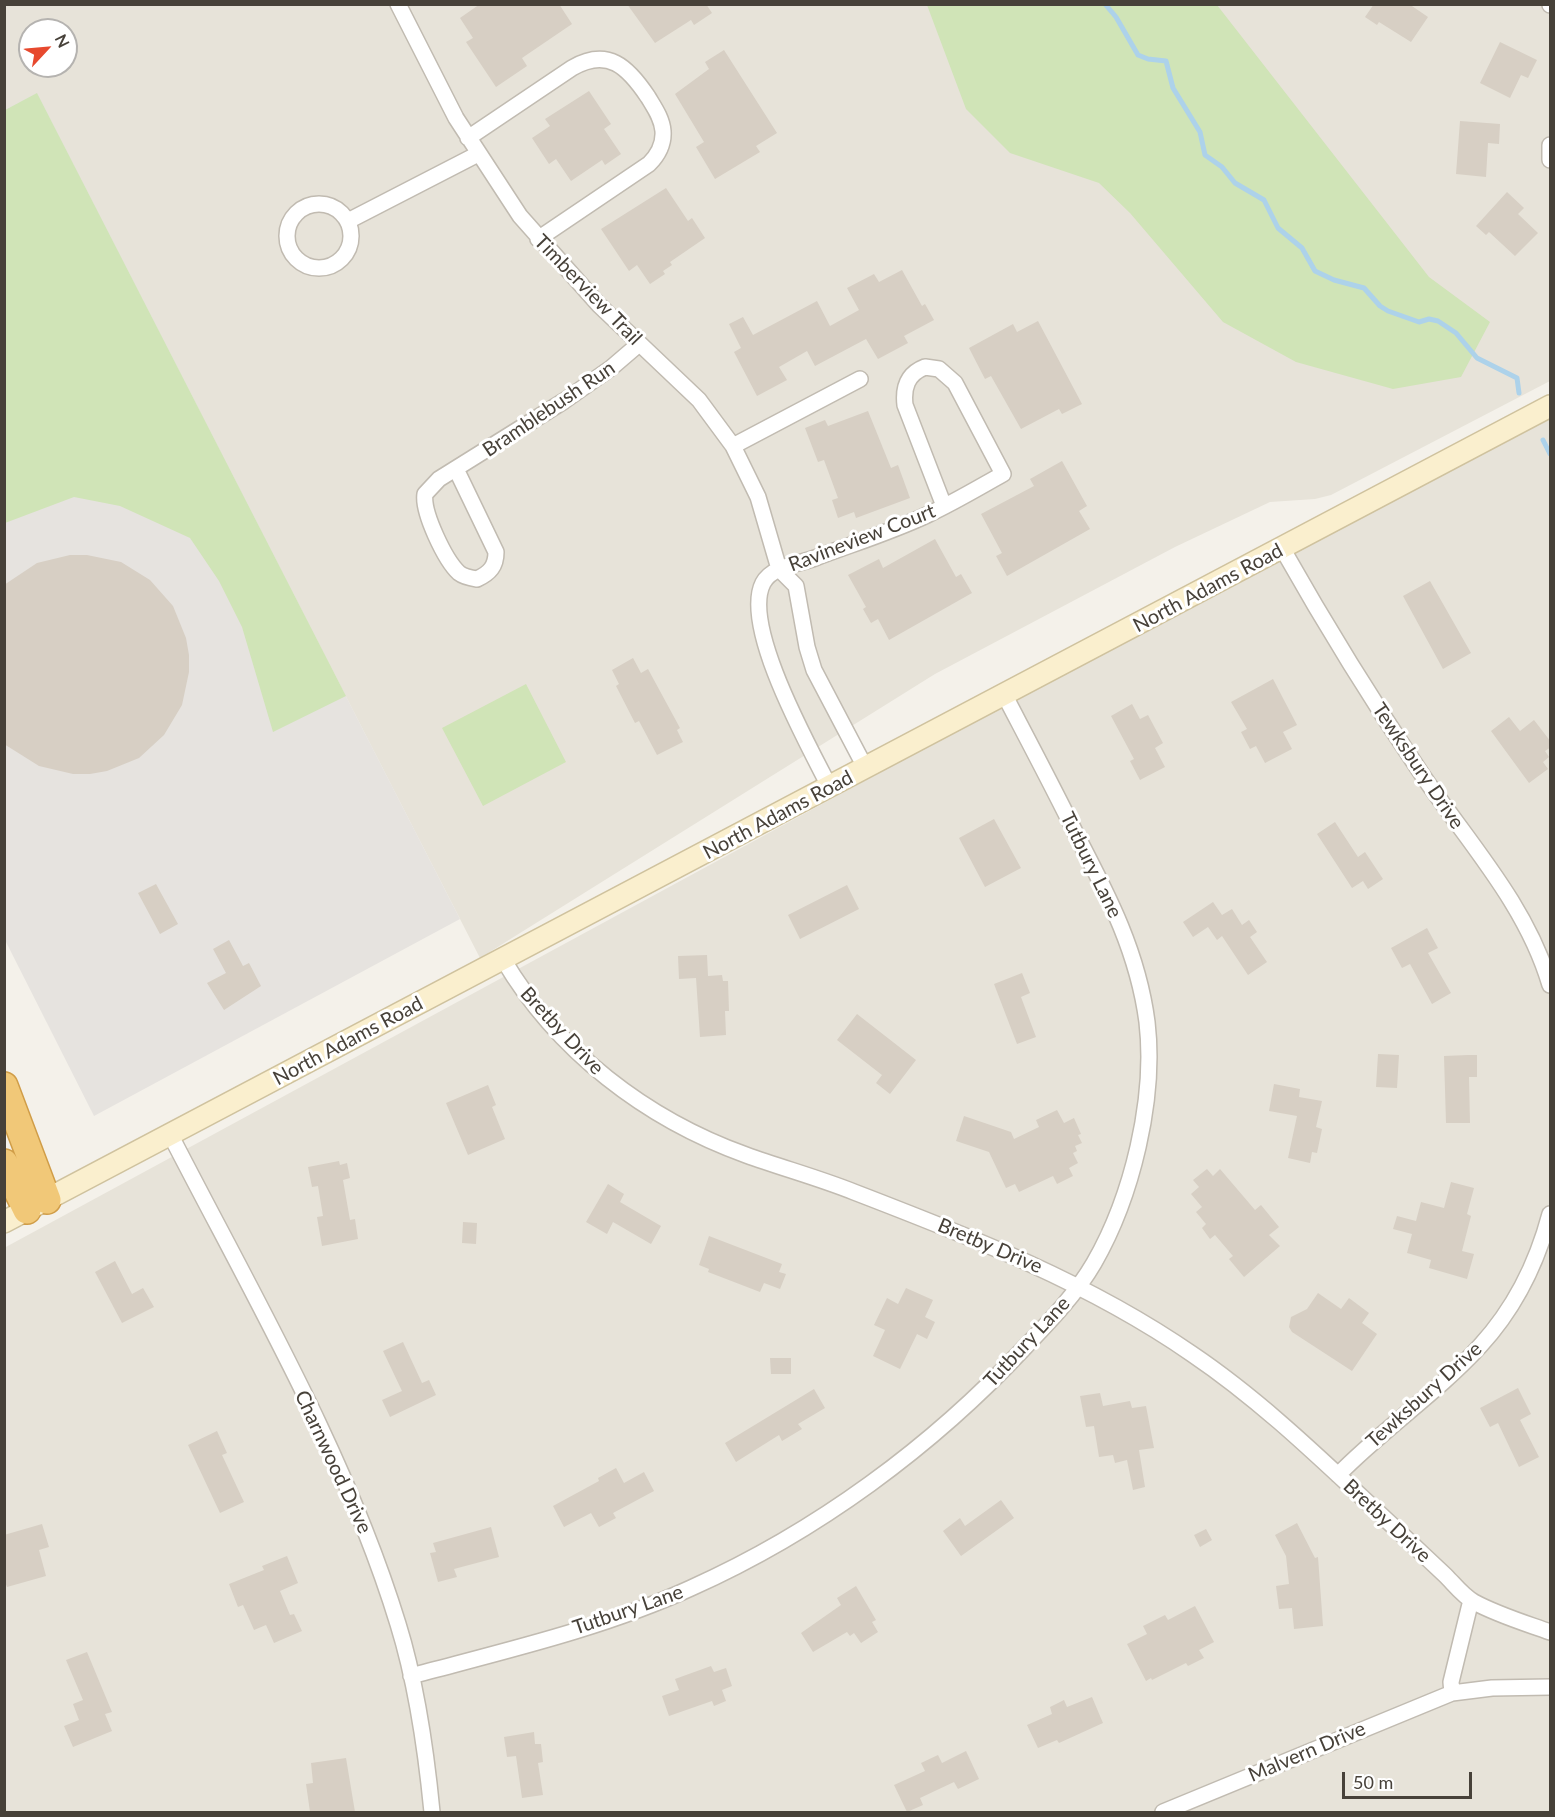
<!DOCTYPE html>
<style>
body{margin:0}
#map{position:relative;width:1555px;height:1817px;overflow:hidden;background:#f4f1ea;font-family:Lato,sans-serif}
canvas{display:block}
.frame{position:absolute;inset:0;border:6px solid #474139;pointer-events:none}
.north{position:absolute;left:18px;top:18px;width:60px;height:60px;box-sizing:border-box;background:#fff;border:2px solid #b5b3b0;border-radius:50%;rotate:64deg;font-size:16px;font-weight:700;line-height:24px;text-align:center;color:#474139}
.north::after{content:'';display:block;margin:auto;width:21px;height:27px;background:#e7492e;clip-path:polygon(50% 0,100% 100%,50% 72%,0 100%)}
.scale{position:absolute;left:1342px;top:1772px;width:130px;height:27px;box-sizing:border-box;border:3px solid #474139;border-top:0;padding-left:8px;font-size:18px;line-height:21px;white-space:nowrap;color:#474139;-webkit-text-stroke:4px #fff;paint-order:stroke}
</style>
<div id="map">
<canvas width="1555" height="1817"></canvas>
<div class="frame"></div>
<div class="north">N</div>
<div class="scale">50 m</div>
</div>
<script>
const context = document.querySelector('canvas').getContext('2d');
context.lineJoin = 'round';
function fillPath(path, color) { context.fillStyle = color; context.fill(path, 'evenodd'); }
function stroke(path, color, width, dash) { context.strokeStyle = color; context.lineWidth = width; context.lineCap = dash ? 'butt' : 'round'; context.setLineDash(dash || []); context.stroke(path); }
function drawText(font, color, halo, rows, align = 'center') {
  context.font = font + ' Lato,sans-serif'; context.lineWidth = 6; context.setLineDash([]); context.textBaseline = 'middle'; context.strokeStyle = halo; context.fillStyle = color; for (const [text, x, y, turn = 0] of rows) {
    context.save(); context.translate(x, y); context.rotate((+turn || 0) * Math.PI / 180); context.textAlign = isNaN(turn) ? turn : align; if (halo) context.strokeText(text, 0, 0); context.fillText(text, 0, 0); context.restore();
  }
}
const residential = new Path2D(`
 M5,5h1545v376l-219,114 -16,4 -45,3 -95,45 -240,127 -455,284 -443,-864 -32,16zM30,30h36v36h-36z
 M1550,409v1403h-1545l-1,-564z`);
const industrial = new Path2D(`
 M37,93l423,826 -366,197 -89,-176 -1,-830z`);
const green = new Path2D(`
 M927,5h290l212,272 61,45 -29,55 -68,12 -97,-27 -73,-40 -93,-109 -31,-30 -89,-30 -44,-44z
 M37,93l309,603 -73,36 -31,-105 -23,-46 -29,-43 -70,-32 -46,-9 -69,26v-413z
 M526,684l40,78 -83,44 -41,-78z`);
const stream = new Path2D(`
 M1105,4l11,13 22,38 10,4 18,2 7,27 27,44 5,23 17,12 13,16 29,17 14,28 24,20 13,23 19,9 30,8 16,18 8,5 31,11 10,-3 9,2 18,12 21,25 40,20 2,15
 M1543,440l7,14`);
const building = new Path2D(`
 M480,4h79l13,20 -50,34 5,8 -31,21 -30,-45 7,-4 -13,-20z
 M627,4h79l6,9 -18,12 -3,-5 -36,23z
 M1374,4h35l19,13 -17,25 -32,-20 -2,3 -12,-8z
 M1500,42l37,18 -9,18 -7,-3 -11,23 -30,-15z
 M724,50l53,83 -21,13 4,6 -45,27 -19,-32 8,-5 -29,-48 34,-25 -4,-7z
 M589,91l22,33 -7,5 17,25 -16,11 -3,-5 -31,21 -15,-22 -7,5 -17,-26 18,-12 -5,-7z
 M1460,121l40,3 -1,20 -11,-1 -2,34 -30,-3z
 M666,188l22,33 4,-3 13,20 -35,24 2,3 -9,6 2,3 -15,10 -13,-19 -8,6 -28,-42z
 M1507,192l17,16 -6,6 20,19 -23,23 -26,-24 -3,3 -10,-9z
 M902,270l20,36 3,-2 9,16 -30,16 4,7 -30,16 -12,-20 -51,27 -8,-15 -28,16 8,13 -30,16 -23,-44 7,-4 -12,-24 14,-7 10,18 64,-34 13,25 29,-16 -12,-22 27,-14 5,8z
 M1038,321l44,83 -20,10 -3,-5 -38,20 -30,-53 -6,3 -16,-31 44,-24 4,8z
 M868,411l23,57 7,-3 12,33 -54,20 -2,-6 -16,6 -6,-18 6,-2 -14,-38 -6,2 -13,-34 20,-8 3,6z
 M1062,461l25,45 -8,5 11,18 -83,47 -11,-20 6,-3 -21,-39 53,-28 -4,-7z
 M935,539l21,38 5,-3 11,19 -83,47 -11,-21 -7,4 -8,-14 3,-2 -18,-32 31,-16 4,9z
 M70,555h17l34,7 29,18 23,26 13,32 3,17v17l-7,33 -18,30 -25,23 -32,13 -17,3h-17l-34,-8 -35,-22v-159l33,-22z
 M1430,581l41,72 -28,16 -40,-73z
 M633,658l8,15 7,-4 32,59 -3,2 6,12 -26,13 -18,-34 -4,2 -19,-37 3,-2 -7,-14z
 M1273,679l24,46 -14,7 9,17 -27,14 -9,-17 -6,3 -9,-17 6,-3 -16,-27z
 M1132,704l8,15 8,-4 15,28 -8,5 10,19 -25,13 -10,-19 4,-2 -23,-43z
 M1509,717l11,14 14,-11 17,22v5l-6,4 4,6 -6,5 5,7 -19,14 -38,-52z
 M994,819l27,49 -36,19 -26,-49z
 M1335,822l23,35 7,-5 18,27 -15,10 -5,-8 -11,7 -35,-54z
 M156,884l22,40 -18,10 -22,-41z
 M847,885l12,24 -59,30 -12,-24z
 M1213,902l9,13 10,-6 10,16 7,-5 8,12 -7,5 17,25 -19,13 -26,-39 -5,4 -9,-13 -15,10 -10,-15z
 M1427,928l11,20 -10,5 23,40 -19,11 -22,-40 -8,4 -11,-20z
 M229,940l14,26 6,-3 12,23 -37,24 -17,-27 19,-10 -13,-24z
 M707,955l1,21 14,-1 1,6h5l1,30h-4l1,24 -26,2 -4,-59 -17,1 -1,-23z
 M1022,973l8,20 -9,4 15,40 -19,7 -23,-60z
 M857,1014l59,46 -26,34 -14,-11 6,-8 -45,-35z
 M1378,1054l21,1 -2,33 -21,-1z
 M1468,1055h9v22h-8l1,46h-24l-2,-67z
 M1274,1084l26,5 -1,8 23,4 -6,26 6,2 -5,24 -5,-1 -2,11 -22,-5 9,-42 -28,-5z
 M488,1085l8,20 -4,2 13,32 -37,16 -22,-52z
 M1057,1110l7,13 10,-5 7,16 -3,1 4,8 -7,3 2,5 -4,2 5,10 -9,5 4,8 -16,8 -4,-8 -34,16 -4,-8 -9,4 -17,-36 -33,-11 8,-25 47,16 3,7 25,-12 -3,-7z
 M339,1161l1,4 7,-2 3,15 -7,2 7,40 5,-1 3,20 -36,7 -5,-29 6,-1 -5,-30 -6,1 -4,-20z
 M1207,1169l6,7 7,-7 35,41 6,-5 18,22 -10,8 11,11 -36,31 -15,-18 4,-3 -18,-21 -5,4 -8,-11 4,-4 -10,-12 6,-5 -11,-13 8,-7 -6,-7z
 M1451,1182l23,6 -7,26 4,2 -9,35 12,3 -7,25 -38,-11 2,-8 -24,-7 5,-19 -19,-5 4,-13 19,5 5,-19 23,6z
 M608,1184l16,10 -4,8 41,24 -10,18 -38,-22 -6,12 -21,-12z
 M463,1222l14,1 -1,21 -14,-1z
 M709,1236l73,28 -3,8 7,2 -6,15 -16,-6 -4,9 -52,-20 1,-3 -10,-4z
 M115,1261l17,33 11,-6 11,19 -32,16 -27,-51z
 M906,1288l27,12 -8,17 10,5 -8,17 -10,-5 -17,35 -27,-13 12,-26 -11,-5 13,-27 11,6z
 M1318,1293l23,16 8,-11 20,15 -7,10 15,11 -25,37 -60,-39 -3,-5 2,-10 16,-8z
 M403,1342l19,41 7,-3 7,15 -46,22 -8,-17 20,-9 -19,-40z
 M770,1358h21v16h-20z
 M1518,1388l13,26 -11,6 19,37 -20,10 -21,-44 -8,4 -10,-19z
 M814,1389l11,19 -27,16 4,5 -20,12 -3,-6 -43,27 -11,-19z
 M1100,1393l3,13 27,-5 2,7 14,-2 8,42 -15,2 6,37 -12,3 -6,-30 -12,3 -2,-8 -14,2 -5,-31 -8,1 -6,-31z
 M217,1431l10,22 -5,2 22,47 -24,11 -32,-68z
 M616,1468l8,15 20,-11 10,19 -41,22 3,5 -17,9 -8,-14 -27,14 -11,-21 46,-25 -1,-3z
 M1001,1500l13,18 -53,38 -18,-25 17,-13 5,8z
 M1297,1523l18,35 3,-1 5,69 -29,3 -2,-21 -13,1 -3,-23 13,-2 -3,-28 -11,-21z
 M42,1524l7,23 -10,3 7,26 -39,11 -3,-8v-44z
 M491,1527l8,30 -45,12 3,8 -19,5 -8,-29 6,-1 -3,-9z
 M1206,1529l6,11 -12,7 -6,-12z
 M287,1556l11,27 -18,8 10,24 4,-1 8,17 -28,12 -8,-18 -12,5 -11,-25 -5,2 -9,-23 35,-14 -2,-4z
 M856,1586l20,34 -4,2 6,10 -17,11 -7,-10 -4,3 -3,-4 -34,20 -12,-19 40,-28 -4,-7z
 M1195,1606l19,36 -15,8 5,8 -16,8 -2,-3 -34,17 -1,-2 -5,3 -19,-37 20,-10 -4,-8 22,-11 3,5z
 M87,1652l25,60 -7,2 7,17 -39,16 -9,-21 15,-6 -6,-16 10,-4 -17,-40z
 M711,1666l3,6 12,-4 6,18 -10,4 4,11 -12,5 -2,-5 -43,15 -7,-20 17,-6 -4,-11z
 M1092,1697l11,26 -44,20 -2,-3 -19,8 -11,-23 25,-11 -2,-7 14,-7 3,7z
 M534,1732l1,12h6l2,18 -5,1 5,32 -21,3 -6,-42 -9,1 -3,-20z
 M966,1751l13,28 -21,10 -4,-7 -34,16 3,7 -16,7 -13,-27 31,-14 -4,-8 17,-8 4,8z
 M346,1758l9,54h-45l-4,-28 7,-1 -2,-20z`);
const street = new Path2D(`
 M398,4l58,114 64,98 79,89 100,95 34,46 25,51 21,72 17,17 11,61 7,23 52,99
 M1550,4v1
 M468,138l104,-70c36,-21 56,-1 76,29 6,10 14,21 15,34 1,14 -5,24 -14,33l-111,75
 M1550,145v15
 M287 236a32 32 0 1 1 64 0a32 32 0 1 1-64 0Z
 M348,221l130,-67
 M733,446l127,-67
 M456,469l40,83c0,14 -6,21 -19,27 -7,-1 -13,-2 -18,-6 -14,-13 -37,-61 -34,-79l14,-15 125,-78 47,-33 28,-24
 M1282,548c44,78 91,154 141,228 46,67 104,130 127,209
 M830,788c-20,-40 -89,-162 -67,-205 9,-17 36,-19 52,-25 37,-14 76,-26 112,-43 26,-12 51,-27 76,-41l-48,-91 -16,-14 -14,-2c-18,7 -22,21 -20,38l39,101
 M503,959c54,92 143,160 243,196 36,13 73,23 108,37 117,45 234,90 338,162 74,50 138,114 203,174 17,16 34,32 51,48 8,8 17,20 28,26 24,13 51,21 76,30
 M170,1134c81,158 176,320 228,490 19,61 28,126 34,188
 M1338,1475c45,-46 99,-82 142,-129 35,-38 57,-83 70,-132
 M411,1676c93,-25 193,-48 280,-88 125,-56 241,-141 335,-242 24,-25 50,-52 68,-83 38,-66 62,-164 53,-241 -9,-69 -38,-125 -70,-186 -23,-47 -48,-94 -72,-140
 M1452,1693l-1,-11 20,-82
 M1163,1812l289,-119 40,-5 58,-1`);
const secondary = new Path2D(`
 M4,1222l1546,-816`);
const highway = new Path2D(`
 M4,1086l43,114
 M4,1163l23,47`);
const streetNames = [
 ["Timberview Trail",588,290,46],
 ["Bramblebush Run",549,409,-34],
 ["Ravineview Court",862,538,-21],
 ["North Adams Road",1208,588,-28],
 ["Tewksbury Drive",1418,766,56],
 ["North Adams Road",778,815,-28],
 ["Tutbury Lane",1091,865,64],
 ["Bretby Drive",562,1031,47],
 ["North Adams Road",348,1041,-28],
 ["Bretby Drive",990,1246,23],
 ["Tutbury Lane",1027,1342,-47],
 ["Tewksbury Drive",1424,1395,-42],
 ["Charnwood Drive",333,1462,65],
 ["Bretby Drive",1387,1521,43],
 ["Tutbury Lane",628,1610,-19],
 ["Malvern Drive",1307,1752,-23]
];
fillPath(residential, '#e7e3d9');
fillPath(industrial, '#e6e3df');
fillPath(green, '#d0e4b7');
stroke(stream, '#add2ea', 5);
fillPath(building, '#d7cfc4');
stroke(street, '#c1bbb1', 18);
stroke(secondary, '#cfc29e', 24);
stroke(highway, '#d09d48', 30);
stroke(street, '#fff', 15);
stroke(secondary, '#faefce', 21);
stroke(highway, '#f1c878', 27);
drawText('20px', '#474139', '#fff', streetNames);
</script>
